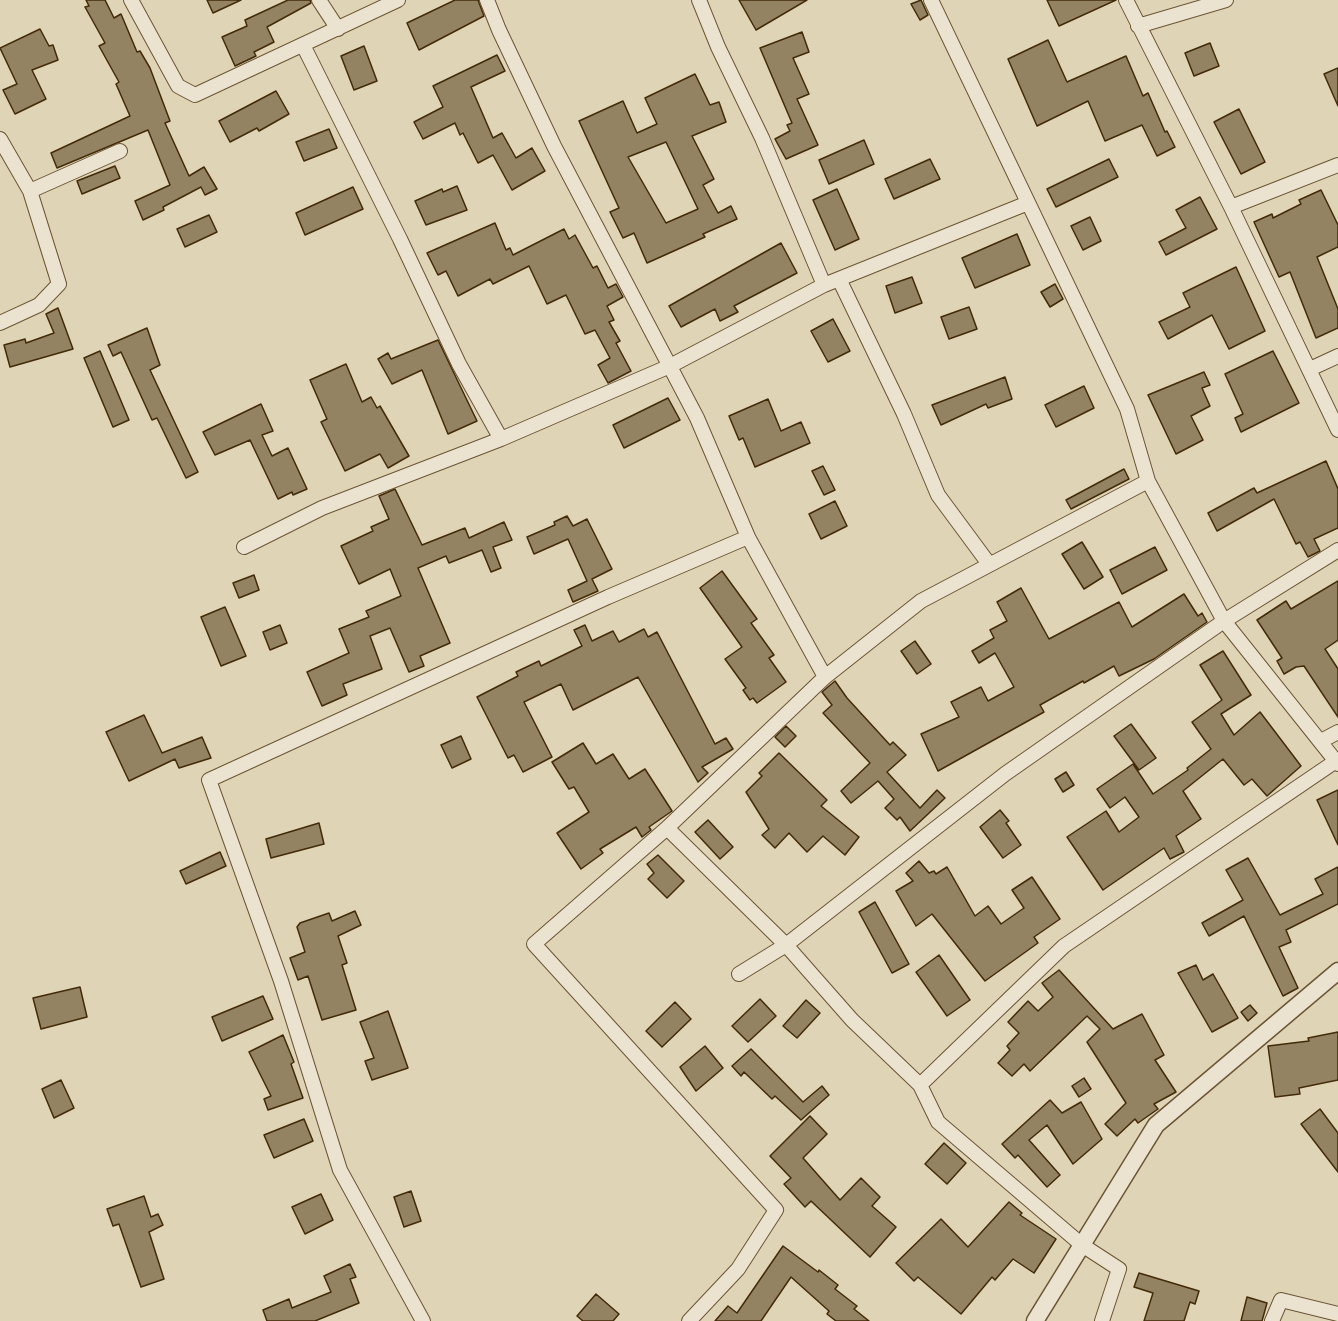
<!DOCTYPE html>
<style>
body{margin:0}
canvas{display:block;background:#e0d4b6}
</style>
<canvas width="1338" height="1321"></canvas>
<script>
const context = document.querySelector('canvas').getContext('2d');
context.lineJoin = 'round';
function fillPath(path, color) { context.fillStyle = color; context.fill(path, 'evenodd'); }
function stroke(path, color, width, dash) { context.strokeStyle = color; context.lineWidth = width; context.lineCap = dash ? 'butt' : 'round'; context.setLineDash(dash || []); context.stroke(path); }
const building = new Path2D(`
 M86,0h19l9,18 7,-4 16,38 3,-1 10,17 20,53 -5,2 24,53 15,-9 13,22 -12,6 -4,-8 -38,20 1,3 -21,10 -8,-19 35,-16 -22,-55 -91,38 -6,-15 79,-37 -14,-32 3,-2 -20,-36 6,-3 -20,-36 4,-1z
 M207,0h34l-28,13z
 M288,0h22l1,3 -44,24 7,15 -20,10 2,4 -21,10 -13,-29 25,-11 -2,-6z
 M455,0h23l6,16 -65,34 -12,-27z
 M739,0h68l-51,30z
 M921,0l7,15 -8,5 -9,-16z
 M1047,0h69l-57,26z
 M40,29l9,17 4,-1 5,15 -26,10 14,29 -31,15 -12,-24 14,-6 -17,-36z
 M802,32l7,20 -16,6 16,36 -12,5 21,46 -32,14 -11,-20 15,-8 -3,-6 5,-2 -32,-75z
 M1048,40l19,42 59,-26 17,40 5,-3 17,39 2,-1 8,16 -18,9 -15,-31 -37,16 -17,-40 -51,25 -29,-67z
 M1210,43l9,23 -25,10 -9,-23z
 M364,46l13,35 -23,9 -13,-34z
 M497,55l8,16 -34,16 22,51 9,-5 14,25 16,-10 13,23 -33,19 -19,-35 -15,8 -15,-30 -3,2 -5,-12 -32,16 -9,-17 29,-15 -10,-21z
 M1338,68v38l-14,-32z
 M695,74l15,31 9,-3 7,20 -34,14 22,43 -11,6 15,28 13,-7 6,13 -34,15 2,3 -58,26 -13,-30 -11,5 -13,-26 9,-4 -40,-87 44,-20 14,32 20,-9 -12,-26zM666,142l32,67 -32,14 -38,-66z
 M276,91l13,23 -30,17 -2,-3 -27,14 -11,-21z
 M1239,109l26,53 -24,12 -27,-52z
 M329,129l8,19 -33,13 -8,-19z
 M864,140l10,24 -45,20 -10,-24z
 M930,159l10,20 -46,20 -9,-20z
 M1109,159l9,18 -62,30 -9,-18z
 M115,166l5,12 -38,16 -5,-13z
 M457,186l10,24 -41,15 -11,-24 27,-12 1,3z
 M353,187l10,22 -58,26 -9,-22z
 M837,189l22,50 -24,11 -22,-50z
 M1321,190l17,35v22l-21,10 21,52v19l-22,10 -26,-66 -11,5 -25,-55 18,-8 1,4 28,-14 -2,-4z
 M1200,197l17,32 -51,26 -7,-13 27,-14 -10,-18z
 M209,215l8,17 -32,15 -8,-18z
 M1090,217l11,24 -18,9 -12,-24z
 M495,223l11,27 4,-2 3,7 51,-26 5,10 6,-4 18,33 4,-2 11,22 8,-4 7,13 -16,9 7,14 -5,2 11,19 -4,2 15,28 -23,12 -10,-18 12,-7 -15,-28 -10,4 -19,-39 -19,9 -18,-38 -36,18 -3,-5 -32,17 -12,-25 -8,4 -11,-22z
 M1017,234l13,31 -55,23 -13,-30z
 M781,243l16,30 -63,33 4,6 -18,9 -5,-12 -34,18 -12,-21z
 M1236,267l29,64 -36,18 -17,-34 -44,24 -9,-17 31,-15 -7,-14z
 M912,277l10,26 -27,10 -9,-27z
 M1055,284l8,15 -13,8 -9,-15z
 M969,307l8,22 -28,10 -8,-22z
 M58,308l15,41 -63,18 -6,-22 21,-6 1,4 28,-10 -8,-19z
 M833,319l17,32 -22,11 -17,-31z
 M147,328l13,37 -10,5 48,102 -12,6 -29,-60 -5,2 -31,-68 -8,4 -5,-11z
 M438,340l39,81 -29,13 -26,-64 -30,14 -14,-25 10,-6 3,6z
 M100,351l29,69 -16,7 -29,-69z
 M1273,351l26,52 -58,29 -6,-14 8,-4 -18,-40z
 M346,364l16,38 9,-5 6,11 3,-2 29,50 -21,12 -8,-14 -35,17 -24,-49 6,-3 -17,-39z
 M1204,372l6,13 -8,3 8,18 -19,10 12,24 -27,14 -28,-59z
 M1005,377l7,22 -24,9 -2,-4 -45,21 -9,-20z
 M1084,386l10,22 -38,19 -11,-22z
 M668,398l12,22 -56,28 -11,-23z
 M768,399l13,32 20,-9 9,21 -55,24 -12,-29 -4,2 -10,-24z
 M261,404l12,27 -11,4 10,21 16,-8 19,41 -14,6 -1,-3 -14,7 -28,-59 -35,15 -12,-23z
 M1326,461l12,28v39l-24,11 6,12 -12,6 -8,-15 -4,2 -22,-45 -57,32 -9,-18 46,-25 3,5z
 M823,466l12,24 -11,5 -12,-24z
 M1124,469l5,10 -58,30 -5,-9z
 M395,489l27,56 43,-17 4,10 35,-16 8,18 -19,7 8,21 -10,4 -9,-22 -33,13 -3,-7 -28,12 32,75 -30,13 4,10 -15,6 -19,-44 -20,8 12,33 -39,15 4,11 -25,11 -15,-34 42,-19 -10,-24 30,-12 -3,-6 35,-15 -11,-27 -31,15 -18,-38 32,-15 -2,-4 18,-8 -10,-23z
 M835,501l12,25 -26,13 -12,-25z
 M567,516l6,10 14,-7 25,50 -20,10 6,12 -25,11 -5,-12 19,-9 -19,-42 -34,15 -7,-17 28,-12 -1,-3z
 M1082,542l21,35 -19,12 -22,-35z
 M1155,547l12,23 -45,24 -12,-24z
 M722,571l35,48 -6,4 23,32 -5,3 17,24 -29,21 -4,-5 -3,2 -7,-10 3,-2 -21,-29 17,-12 -42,-59z
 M254,575l5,15 -20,8 -6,-15z
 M1338,581v59l-13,9 13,20v48l-34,-51 -8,1 -12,7 -7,-13 5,-3 -25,-38 29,-19 5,8z
 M1021,588l28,51 70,-37 13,25 52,-33 14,22 4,-3 5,9 -53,37 -35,17 -5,-10 -30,17 -1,-2 -43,24 4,7 -106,59 -17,-37 38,-17 -8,-15 30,-15 7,14 26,-14 -19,-34 -16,10 -7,-12 22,-13 -4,-8 17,-9 -10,-19z
 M225,607l21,49 -25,10 -20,-49z
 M280,625l7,18 -17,7 -7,-18z
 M585,625l7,16 21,-10 6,11 25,-13 4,8 9,-5 58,112 11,-6 7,11 -31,18 6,6 -10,9 -60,-105 -65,33 -12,-26 -37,18 28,55 -29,15 -9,-17 -6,3 -31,-61 41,-21 -2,-4 23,-11 2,5 41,-20 -8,-16z
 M915,641l16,23 -14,10 -16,-23z
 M1223,651l28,44 -30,19 13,21 26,-23 41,54 -34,30 -15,-17 -8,6 -21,-26 -40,32 18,28 -25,17 8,16 -14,7 -6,-11 -61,42 -36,-53 39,-26 13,21 20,-15 -14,-20 -15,11 -13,-19 36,-25 20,30 35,-24 -1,-2 24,-19 -19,-27 30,-22 -22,-35z
 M835,681l12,17 43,47 3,-3 13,13 -19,17 33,36 17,-18 8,8 -35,33 -10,-14 -3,3 -12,-12 9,-9 -16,-18 -27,22 -10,-12 29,-28 -47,-50 9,-8 -10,-13z
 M144,715l18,38 40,-16 9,21 -32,10 -4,-9 -46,22 -23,-49z
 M1131,724l25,34 -17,12 -25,-34z
 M786,726l10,10 -11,11 -10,-10z
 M461,736l10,23 -19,9 -11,-23z
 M583,743l13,21 17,-10 16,25 16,-10 27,42 -23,16 2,3 -9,7 -6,-10 -36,22 3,4 -22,16 -24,-36 32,-21 -15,-25 -5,2 -17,-27z
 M779,753l48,47 -6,6 38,31 -14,18 -22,-19 -16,16 -18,-19 -14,15 -13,-13 7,-6 -23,-37 16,-16 -3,-3z
 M1066,772l8,13 -11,7 -8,-13z
 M1338,790v55l-21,-45z
 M1000,810l9,11 -3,2 15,22 -18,13 -23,-31z
 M708,820l25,27 -13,12 -25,-27z
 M319,823l5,21 -53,14 -5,-19z
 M220,852l6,14 -40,18 -6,-13z
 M658,855l26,26 -17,17 -19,-19 6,-6 -7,-9z
 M1248,858l32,57 43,-21 -8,-15 23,-12v37l-52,26 5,12 -12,5 19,41 -15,8 -39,-80 -35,20 -7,-13 41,-23 -17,-30z
 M919,861l10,12 5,-2 2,3 11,-7 28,49 13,-10 13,18 23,-16 -12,-18 20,-13 28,42 -26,18 4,6 -53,38 -53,-67 -16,12 -20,-35 17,-10 -7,-8z
 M875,902l34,62 -17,9 -33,-61z
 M355,911l6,14 -23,11 9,27 -5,2 14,45 -34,10 -14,-44 -10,4 -8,-22 15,-6 -8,-25 3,-4 29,-10 3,8z
 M939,955l31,45 -23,16 -31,-44z
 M1196,965l7,15 10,-6 25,44 -26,14 -34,-59z
 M1059,970l54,59 29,-15 22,41 -9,5 21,32 -22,12 4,5 -20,14 -3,-4 -18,17 -12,-12 21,-21 -39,-61 13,-13 -13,-13 -57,55 -6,-7 -12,12 -14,-13 12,-13 -3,-4 12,-13 -11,-11 20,-21 10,10 15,-14 -11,-14z
 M80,987l7,30 -46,12 -8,-31z
 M263,996l10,23 -51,22 -10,-24z
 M760,999l16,17 -28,26 -16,-16z
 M806,1000l14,13 -23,25 -14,-12z
 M675,1002l16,17 -29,28 -16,-16z
 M1250,1005l7,8 -9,8 -7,-9z
 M388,1011l20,57 -36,12 -7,-19 9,-3 -14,-36z
 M1338,1032v48l-39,8 1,6 -25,3 -7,-51 41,-5 -1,-3z
 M283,1035l11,27 -3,2 12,34 -35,12 -4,-11 7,-3 -22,-44z
 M705,1046l18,22 -27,23 -16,-24z
 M751,1049l52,53 19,-16 7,9 -28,25 -26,-24 -3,3 -28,-27 -3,4 -9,-10z
 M1084,1078l7,11 -12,8 -7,-11z
 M61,1080l13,28 -20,10 -12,-29z
 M1050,1100l12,13 19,-11 21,37 -29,25 -26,-39 -18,15 31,35 -13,12 -29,-32 -3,3 -13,-14z
 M1320,1109l18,24v39l-37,-48z
 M810,1116l17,18 -24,24 37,42 21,-22 19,19 -8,9 24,21 -26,30 -59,-56 -6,6 -21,-23 7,-6 -21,-22z
 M304,1119l9,22 -39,17 -10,-23z
 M944,1143l22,20 -19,21 -22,-20z
 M411,1191l10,30 -17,6 -10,-30z
 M321,1194l12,26 -28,14 -13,-27z
 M144,1196l7,21 7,-3 5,11 -14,7 15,47 -23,8 -22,-63 -6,2 -6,-17z
 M1009,1202l13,11 -2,2 36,24 -22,34 -21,-14 -18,21 -3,-3 -31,37 -43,-37 -4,4 -18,-18 45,-44 27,28z
 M783,1246l35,26 1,-2 19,15 -3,4 22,17 -3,3 15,12h-33l-9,-7 2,-3 -38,-34 -30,44h-46l13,-15 9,7z
 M350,1264l6,13 -6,2 9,24 -44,18h-48l-4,-11 26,-11 3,9 39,-16 -7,-16z
 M1139,1273l60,18 -4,13 -5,-2 -6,19h-40l9,-28 -19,-6z
 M596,1294l23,20 -6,7h-30l-6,-5z
 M1247,1297l20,6 -5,18h-21z`);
const minor = new Path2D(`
 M131,0l47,86 17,9 203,-95
 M319,0l19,29
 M487,0l12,30 55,116 143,272 51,119 77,140 -158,151 119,117 66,75 68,65 18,37 144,123 37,24 -17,52
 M699,0l19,47 44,91 62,147
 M931,0l196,409 21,72 76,140 114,143
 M1126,0l105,207 107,223
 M1138,26l88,-26
 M303,45l97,194 59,125 42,75
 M0,139l30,52 29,93 -20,21 -39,18
 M30,191l90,-40
 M1231,207l107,-42
 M839,279l65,135 34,81 51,69
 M1310,369l28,-13
 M244,547l78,-39 179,-69 169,-73 154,-81 204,-82
 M825,677l96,-76 227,-120
 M1321,741l17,-9
 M667,828l-133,116 242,266 -38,59 -49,52
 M739,974l47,-29 219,-171 219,-153 114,-71
 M920,1085l144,-139 272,-185
 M423,1321l-83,-151 -59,-189 -72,-201 399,-183 140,-60
 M1272,1321l9,-21 57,14`);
const tertiary = new Path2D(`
 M1035,1321l121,-196 182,-154`);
fillPath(building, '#948363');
stroke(building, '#422b09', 1.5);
stroke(minor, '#6a5534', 16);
stroke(tertiary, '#6a5534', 19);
stroke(minor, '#ebe3d0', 14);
stroke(tertiary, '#ebe3d0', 16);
</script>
